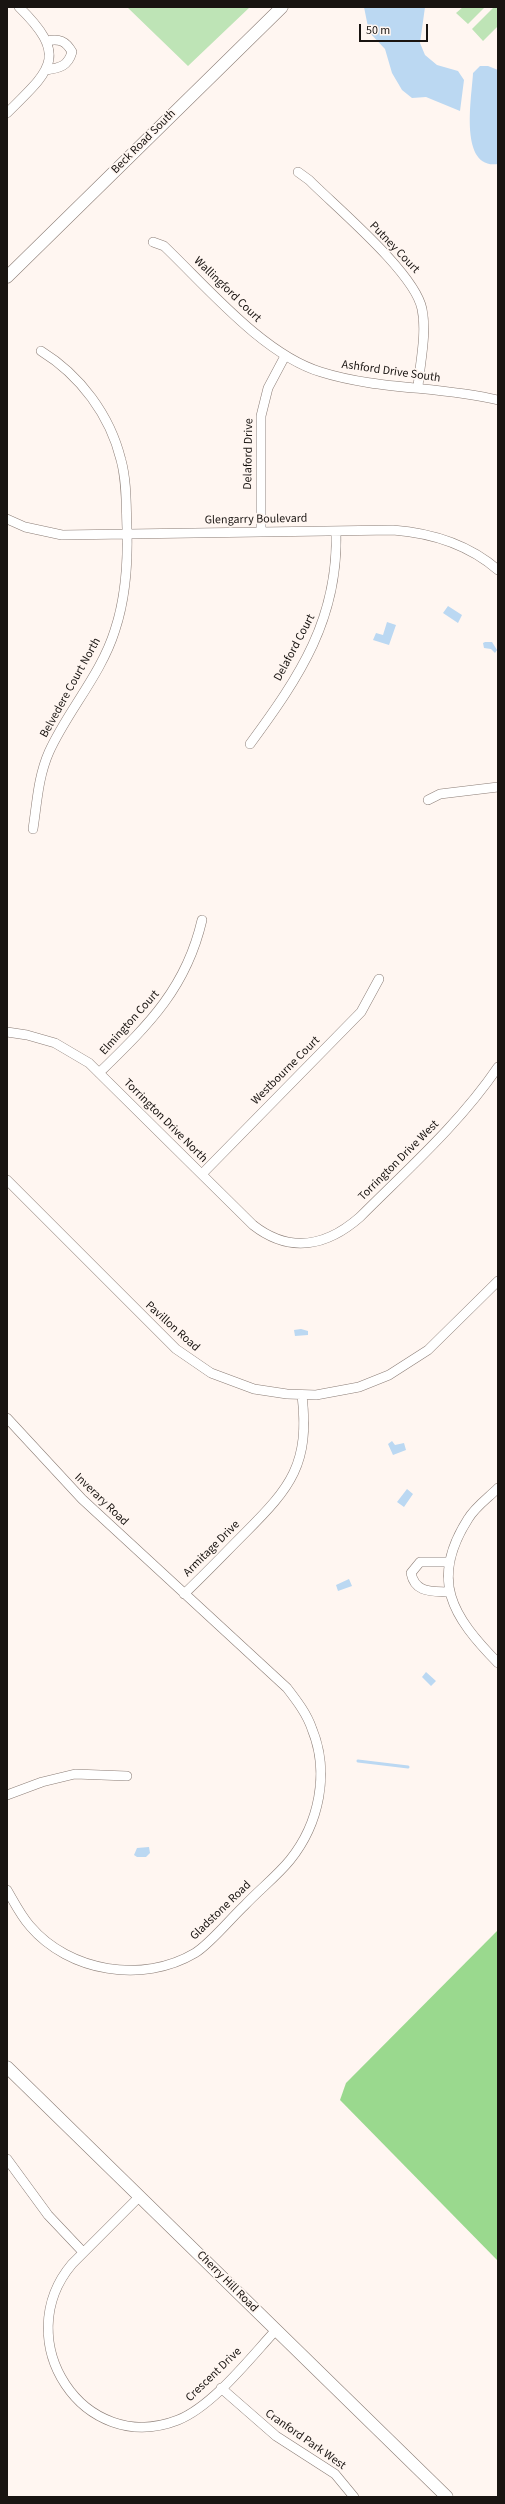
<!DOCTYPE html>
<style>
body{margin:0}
#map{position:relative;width:505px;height:2504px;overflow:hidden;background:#fff6f1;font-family:"Source Sans 3",sans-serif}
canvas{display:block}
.frame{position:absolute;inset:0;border:8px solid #191411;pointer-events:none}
.scale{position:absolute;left:359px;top:24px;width:69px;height:18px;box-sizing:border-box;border:2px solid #191411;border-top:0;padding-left:5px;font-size:12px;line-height:14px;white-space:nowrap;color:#191411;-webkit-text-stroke:3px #fff6f1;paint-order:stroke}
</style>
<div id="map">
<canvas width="505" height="2504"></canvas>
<div class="frame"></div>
<div class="scale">50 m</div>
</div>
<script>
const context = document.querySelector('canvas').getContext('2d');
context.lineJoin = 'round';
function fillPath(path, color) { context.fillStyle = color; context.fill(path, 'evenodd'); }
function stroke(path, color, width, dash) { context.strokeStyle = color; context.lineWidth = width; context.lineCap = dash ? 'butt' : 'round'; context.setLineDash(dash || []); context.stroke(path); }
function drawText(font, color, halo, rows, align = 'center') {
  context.font = font + ' "Source Sans 3",sans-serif'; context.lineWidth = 3.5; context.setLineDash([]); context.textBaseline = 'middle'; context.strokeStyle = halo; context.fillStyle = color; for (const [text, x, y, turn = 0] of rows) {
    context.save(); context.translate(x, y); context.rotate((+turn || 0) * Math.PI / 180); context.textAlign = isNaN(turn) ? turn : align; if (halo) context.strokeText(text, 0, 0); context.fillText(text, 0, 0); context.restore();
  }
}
const green = new Path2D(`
 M127,7h123l-62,59z
 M463,7h22l-17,17 -12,-11z
 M494,7h4v19l-15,15 -11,-12z`);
const forest = new Path2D(`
 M498,1930v331l-158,-161 6,-17z`);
const water = new Path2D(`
 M364,7h61l-5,36 5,12 12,10 21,6 6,9 -4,31 -34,-14 -14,1 -10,-8 -10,-17 -7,-24 -16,-17z
 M480,66h8l10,4v94c-40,6 -26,-68 -25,-91z
 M448,606l14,9 -4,8 -15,-10z
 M387,622l9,3 -7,20 -16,-5 3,-7 7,2z
 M485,642h7l5,8 -2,3 -4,-4 -7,-1 -1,-5z
 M301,1329l7,2v4l-13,1 -1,-6z
 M392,1441l3,4 9,-2 2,7 -13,5 -5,-11z
 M407,1489l6,5 -9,13 -7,-5z
 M349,1579l3,7 -14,5 -2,-6z
 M426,1672l10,9 -5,5 -9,-9z
 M149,1847l1,6 -4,4h-9l-3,-2 3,-7z`);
const stream = new Path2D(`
 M358,1761l50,6`);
const minor = new Path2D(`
 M46,70c14,-2 22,-4 26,-18 -6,-11 -13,-14 -25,-11
 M7,113c43,-43 63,-56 12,-106
 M298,172l11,8c28,28 106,93 113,129 5,25 -2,53 -4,78
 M153,242l11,4c43,41 100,109 157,126 57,18 119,14 177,28
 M7,519l18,8 37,8 331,-5c39,3 75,14 105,40
 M261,532v-116l7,-28 17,-32
 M250,744c50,-68 89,-126 86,-213
 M428,800l12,-6 58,-7
 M33,829c4,-26 5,-52 16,-77 19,-42 52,-77 66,-122 11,-33 13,-66 12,-101 -1,-23 0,-47 -6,-69 -11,-45 -41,-85 -80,-109
 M7,1032l20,3 28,8 34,20 164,162c37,29 74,21 107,-8 48,-48 100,-94 138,-150
 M99,1073c49,-48 87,-84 103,-153
 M202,1174l159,-162 18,-33
 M7,1180l169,169 35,24 43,16 33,5 29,1 43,-8 30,-12 39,-25 70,-69
 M7,1418l75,81 205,189c10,13 20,26 25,41 18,44 7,95 -22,131 -13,16 -31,30 -45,45 -14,13 -35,39 -50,48 -52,31 -126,19 -165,-27 -9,-10 -16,-24 -23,-36
 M498,1488c-10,10 -23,19 -30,31 -39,61 -16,97 30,144
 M448,1562h-28l-9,11c4,20 20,18 37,19
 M184,1594c21,-20 41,-41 61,-61 46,-46 65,-69 57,-138
 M7,1795l35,-13 33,-8 52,2
 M7,2159l41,56 35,37
 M139,2197l-67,67c-64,76 11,193 106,156 35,-14 72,-62 98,-90
 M221,2388l55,48 59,38 19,23`);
const major = new Path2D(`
 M7,277l275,-270
 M7,2067l440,430`);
const streetNames = [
 ["Beck Road South",144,142,-45],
 ["Putney Court",394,248,46],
 ["Wallingford Court",227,290,44],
 ["Ashford Drive South",391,372,8],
 ["Delaford Drive",249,454,-89],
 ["Glengarry Boulevard",256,520,-1],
 ["Delaford Court",295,648,-62],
 ["Belvedere Court North",71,688,-61],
 ["Elmington Court",130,1023,-48],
 ["Westbourne Court",286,1071,-45],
 ["Torrington Drive North",165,1121,45],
 ["Torrington Drive West",399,1161,-45],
 ["Pavillon Road",172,1327,42],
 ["Inverary Road",101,1500,44],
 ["Armitage Drive",212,1549,-45],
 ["Gladstone Road",221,1911,-44],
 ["Cherry Hill Road",227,2282,45],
 ["Crescent Drive",214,2375,-44],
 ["Cranford Park West",305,2440,35]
];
fillPath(green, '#bee4b6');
fillPath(forest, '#9ad98e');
fillPath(water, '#bbd8f2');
stroke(stream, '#bbd8f2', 3);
stroke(minor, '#8b7d76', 10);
stroke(major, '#8b7d76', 13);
stroke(minor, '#fff', 9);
stroke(major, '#fff', 12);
drawText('12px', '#191411', '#fff6f1', streetNames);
</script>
